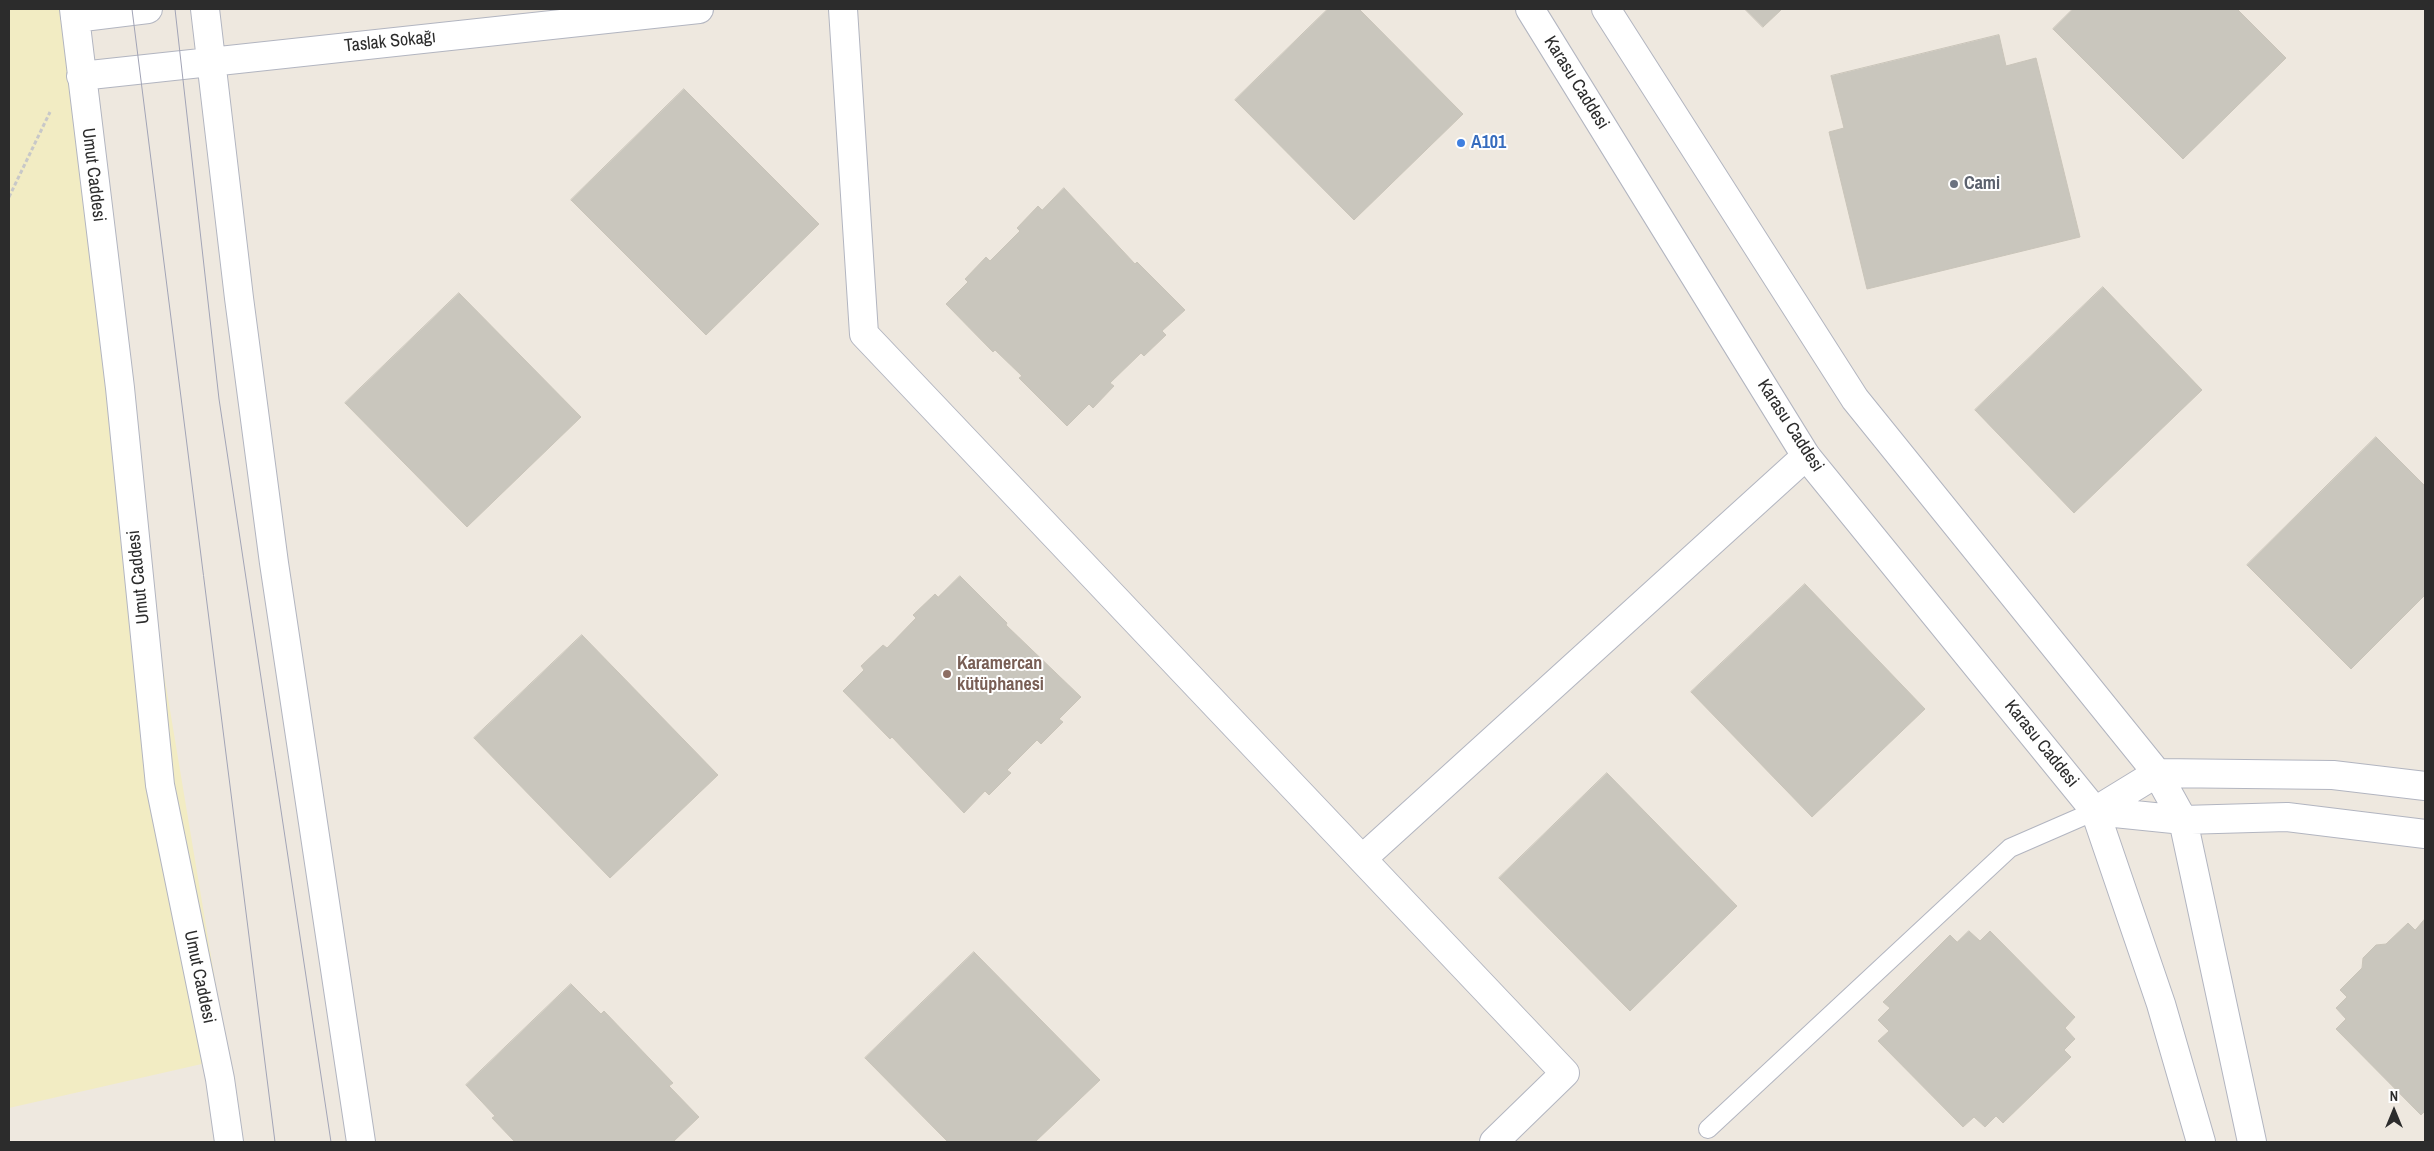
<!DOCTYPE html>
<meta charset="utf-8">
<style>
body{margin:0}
#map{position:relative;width:2434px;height:1151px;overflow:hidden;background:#eee8df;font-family:"Archivo Narrow",sans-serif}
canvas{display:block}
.frame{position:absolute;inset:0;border:10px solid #2c2c2c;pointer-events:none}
.north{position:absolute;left:2369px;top:1086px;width:50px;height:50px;-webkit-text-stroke:4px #fff;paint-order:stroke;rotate:0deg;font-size:14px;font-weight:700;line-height:20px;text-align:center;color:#2c2c2c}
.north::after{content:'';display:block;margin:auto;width:18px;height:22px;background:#2c2c2c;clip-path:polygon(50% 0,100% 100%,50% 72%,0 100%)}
</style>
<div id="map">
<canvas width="2434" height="1151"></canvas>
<div class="frame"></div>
<div class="north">N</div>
</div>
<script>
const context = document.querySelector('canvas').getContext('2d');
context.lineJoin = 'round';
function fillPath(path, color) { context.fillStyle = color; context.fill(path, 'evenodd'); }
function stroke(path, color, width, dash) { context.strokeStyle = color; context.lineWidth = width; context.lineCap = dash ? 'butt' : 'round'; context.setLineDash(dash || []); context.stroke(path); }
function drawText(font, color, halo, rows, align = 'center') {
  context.font = font + ' "Archivo Narrow",sans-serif'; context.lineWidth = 4; context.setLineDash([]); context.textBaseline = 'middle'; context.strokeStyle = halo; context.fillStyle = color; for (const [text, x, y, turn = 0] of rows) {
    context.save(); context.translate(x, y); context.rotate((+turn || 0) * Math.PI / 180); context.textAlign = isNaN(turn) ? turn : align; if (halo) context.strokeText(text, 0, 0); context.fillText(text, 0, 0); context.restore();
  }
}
const sand = new Path2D(`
 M9,9h65l53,443 101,606 -219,50z`);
const building = new Path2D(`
 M1328,9h31l104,105 -109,106 -119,-120z
 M1745,9h37l-19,18z
 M2073,9h164l49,49 -103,101 -130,-130z
 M1999,35l7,31 30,-8 44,179 -213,52 -38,-157 15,-4 -13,-52z
 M684,89l135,135 -113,111 -135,-135z
 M1064,188l71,76 2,-2 48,48 -23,21 4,4 -22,21 -3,-3 -31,30 4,3 -21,22 -4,-4 -22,22 -48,-48 3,-2 -27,-26 -2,2 -47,-48 22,-22 -3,-3 21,-22 4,4 30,-30 -3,-3 21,-22 4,4z
 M2103,287l99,103 -128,123 -99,-103z
 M459,293l122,124 -114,110 -122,-124z
 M2376,437l49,49v109l-74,74 -104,-104z
 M960,576l47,47 -1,2 75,72 -22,22 4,3 -22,22 -4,-4 -30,30 4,3 -22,22 -4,-4 -21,22 -72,-76 -2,2 -47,-48 21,-21 -3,-4 22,-21 4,3 29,-30 -3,-3 22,-21 3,3z
 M1805,584l120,125 -113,108 -121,-125z
 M582,635l136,140 -108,103 -136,-140z
 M1607,773l130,133 -107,105 -131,-133z
 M2425,919v192l-4,4 -85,-86 10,-10 -10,-11 11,-11 -7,-7 22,-22 1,-10 13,-13 10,-1 22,-21 7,7z
 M1969,931l11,10 10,-10 85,86 -10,11 10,11 -11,11 7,7 -68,66 -7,-7 -11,11 -11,-10 -11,10 -85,-86 11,-10 -11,-11 12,-12 -7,-6 67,-67 7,7z
 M974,952l126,128 -65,62h-87l-83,-84z
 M571,984l30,30 3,-3 69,72 -4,3 30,31 -26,25h-158l-23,-24 3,-2 -29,-31z`);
const path = new Path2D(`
 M9,197l41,-85`);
const lane = new Path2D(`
 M1708,1129l302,-281 85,-37`);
const street = new Path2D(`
 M843,9l21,325 701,739 -71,69
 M1362,859l444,-403`);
const secondary = new Path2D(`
 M74,9l46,379 40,397 60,294 9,63
 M205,9l34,289 35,265 87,579
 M1530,9l276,447 289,355 66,193 40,138
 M1606,9l249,390 302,374 26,47 69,322
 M75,18l73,-9
 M81,76l618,-67
 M2095,811l62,-38 176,2 92,11
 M2095,811l88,9 104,-3 138,17`);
const tram = new Path2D(`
 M132,9l143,1133
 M175,9l44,390 112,743`);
const markers = [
 [1461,143,5,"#3f7fe0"],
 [1954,184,5,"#6b7280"],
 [947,674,5,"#8d6e63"]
];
const streetNames = [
 ["Taslak Sokağı",390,42,-6],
 ["Karasu Caddesi",1576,83,58],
 ["Umut Caddesi",93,175,83],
 ["Karasu Caddesi",1790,426,57],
 ["Umut Caddesi",139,577,-96],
 ["Karasu Caddesi",2041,744,51],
 ["Umut Caddesi",199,977,78]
];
const shopNames = [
 ["A101",1471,143]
];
const worshipNames = [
 ["Cami",1964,184]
];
const educationNames = [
 ["Karamercan",957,664],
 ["kütüphanesi",957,685]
];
fillPath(sand, '#f2ecc3');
fillPath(building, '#c9c6bd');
stroke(building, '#c9c4b9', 1);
stroke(lane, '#b2b5c0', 20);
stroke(street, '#b2b5c0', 30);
stroke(secondary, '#b2b5c0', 30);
stroke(path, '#c8c8c8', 3, [4, 2.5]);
stroke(lane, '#fff', 18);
stroke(street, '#fff', 28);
stroke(secondary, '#fff', 28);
stroke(tram, '#a2a4b6', 1);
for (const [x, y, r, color] of markers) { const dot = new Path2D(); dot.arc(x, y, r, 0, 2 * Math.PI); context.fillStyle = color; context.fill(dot); stroke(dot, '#fff', 2); }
drawText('18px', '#2c2c2c', '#fff', streetNames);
drawText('bold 18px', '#366cbe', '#fff', shopNames, 'left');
drawText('bold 18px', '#5b616d', '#fff', worshipNames, 'left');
drawText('bold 18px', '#785e54', '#fff', educationNames, 'left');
</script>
